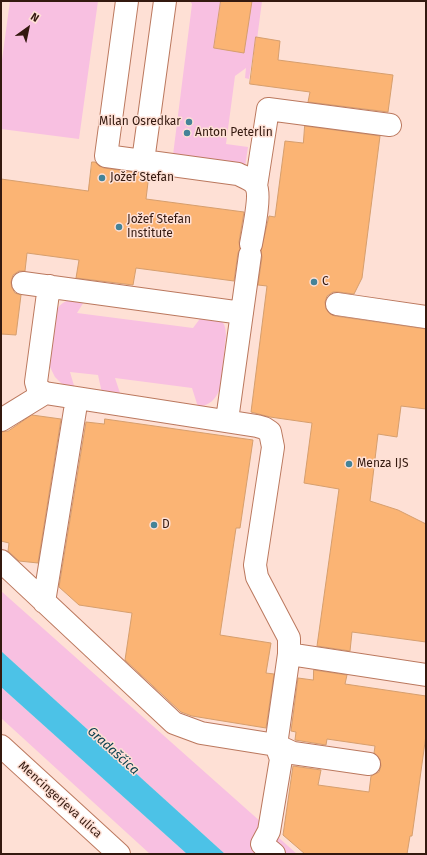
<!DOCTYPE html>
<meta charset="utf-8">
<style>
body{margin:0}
#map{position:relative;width:427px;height:855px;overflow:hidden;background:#fee0d5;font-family:"Fira Sans",sans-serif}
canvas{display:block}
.frame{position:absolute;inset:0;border:2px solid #34190f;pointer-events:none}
.north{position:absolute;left:8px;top:8px;width:40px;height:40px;-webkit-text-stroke:3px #fee0d5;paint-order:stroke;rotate:33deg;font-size:11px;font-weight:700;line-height:16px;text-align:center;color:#34190f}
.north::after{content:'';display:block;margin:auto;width:14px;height:18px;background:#34190f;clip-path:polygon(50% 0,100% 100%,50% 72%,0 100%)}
</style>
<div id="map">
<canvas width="427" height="855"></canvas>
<div class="frame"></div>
<div class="north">N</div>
</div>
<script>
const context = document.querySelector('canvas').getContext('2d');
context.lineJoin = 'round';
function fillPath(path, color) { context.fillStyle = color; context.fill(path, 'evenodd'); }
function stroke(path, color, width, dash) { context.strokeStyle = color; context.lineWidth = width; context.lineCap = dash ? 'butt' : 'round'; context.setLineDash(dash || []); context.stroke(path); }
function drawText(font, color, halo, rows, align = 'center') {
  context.font = font + ' "Fira Sans",sans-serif'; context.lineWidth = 3; context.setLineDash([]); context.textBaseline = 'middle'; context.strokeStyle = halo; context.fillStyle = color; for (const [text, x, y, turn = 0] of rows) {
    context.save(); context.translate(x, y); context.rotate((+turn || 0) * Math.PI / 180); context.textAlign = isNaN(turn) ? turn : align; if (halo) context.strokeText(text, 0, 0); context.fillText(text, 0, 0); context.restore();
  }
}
const green = new Path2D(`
 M10,1h88l-19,138 -78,-10v-62z
 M190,1h72l-7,54h-2l-4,24 -4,-1 1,-10 -11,8 -9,68 22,3 -3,20 -72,-12 19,-151z
 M87,297l-10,16 116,15 12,-16c14,7 21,7 21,24l-6,53c-5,11 -10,16 -22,18l-6,-19 -77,-10 6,18 -19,-3 -4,-18 -28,-3 5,17 -8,-2 -6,-4 -6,-6 -6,-12 6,-53c9,-14 17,-13 32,-15z
 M1,591l296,263h-72l-224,-203z
 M1,687l186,167h-37l-149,-136z`);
const water = new Path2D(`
 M1,651l224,203h-38l-186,-167z`);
const building = new Path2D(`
 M221,1h31l-8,52 -30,-5z
 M256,37l24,4 -2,19 115,15 -5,37 -80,-10 2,-10 -60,-8z
 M305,126l75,10 -18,142 -8,16 -16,-2h-5l-6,4 -2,6 1,7 4,5 5,2 91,13v80l-25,-3 -4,31 -19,-3 -8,67 28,9 28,14v118l-74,-10 -2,19 -33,-5 22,-157 -35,-6 8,-60 -42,-6 -19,-5 16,-126 -9,-1 4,-28 -1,-7 8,-34 6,1 10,-76 18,2z
 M92,162h3l4,4 5,2 45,6 -3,25 98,13 -5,30 1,7 -2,4 -4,28 -98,-13 -3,17 -57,-7 3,-18 -52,-7 -2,18h-6l-6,4 -2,7 1,6 3,5 6,2 -5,40 -15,-1v-155l87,12z
 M32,415l29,4 -23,144 -19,-2 -11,-10 1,-8 -8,-2v-109l7,-1z
 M105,419l148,21 -13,88h-4l-16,107 51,8 -5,30 8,1 -8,54 -74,-12 -11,-4 -56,-52 7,-47 -53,-8 -20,-18 27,-165 18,2z
 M314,670l33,5 -2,9 81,12v39l-14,101h-2l-3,18h-102l-22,-19 10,-69 28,4 -3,15 51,7 2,-16 8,-4 2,-6 -1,-7 -6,-6 1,-7 -48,-7 -1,6 -31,-5 1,-8 -5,-1 7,-53 15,2z`);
const minor = new Path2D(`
 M127,1l-21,155 132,18c6,3 15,6 18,12 5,9 -3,47 -5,58
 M143,161l22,-160
 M256,186l12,-77 122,16
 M23,283l219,30
 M49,286l-13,96 2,7 7,4 212,33 7,2 6,4 3,15 -18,118 2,12 32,61v16l137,21
 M337,304l89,13
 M1,420l44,-27
 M227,420l23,-165
 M1,561l173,162 27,10 75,12 17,8 76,11
 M44,602l33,-204
 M1,746l118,108
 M274,854l-12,-10 7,-13 12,-72 -5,-14 13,-91`);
const markers = [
 [189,122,4,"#448398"],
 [187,133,4,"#448398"],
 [102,178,4,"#448398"],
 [119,227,4,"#448398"],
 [314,282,4,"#448398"],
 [349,464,4,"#448398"],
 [154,525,4,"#448398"]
];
const poiNames = [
 ["Milan Osredkar",181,122,"right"],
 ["Anton Peterlin",195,133],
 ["Jožef Stefan",110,178],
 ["Jožef Stefan",127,220],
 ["Institute",127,234],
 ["C",322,282],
 ["Menza IJS",357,464],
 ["D",162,525]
];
const streetNames = [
 ["Mencingerjeva ulica",60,800,42]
];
const waterNames = [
 ["Gradaščica",113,751,42]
];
fillPath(green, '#f8c0e1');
fillPath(water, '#4cc2e7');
fillPath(building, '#fbb474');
stroke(building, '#d69e6d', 1);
stroke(minor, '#bb785e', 24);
stroke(minor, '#fff', 22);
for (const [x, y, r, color] of markers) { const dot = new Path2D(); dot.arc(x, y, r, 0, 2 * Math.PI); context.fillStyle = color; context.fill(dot); stroke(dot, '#fee0d5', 1.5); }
drawText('12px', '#34190f', '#fee0d5', poiNames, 'left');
drawText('12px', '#34190f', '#fee0d5', streetNames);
drawText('italic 13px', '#0a3f4f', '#fee0d5', waterNames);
</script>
